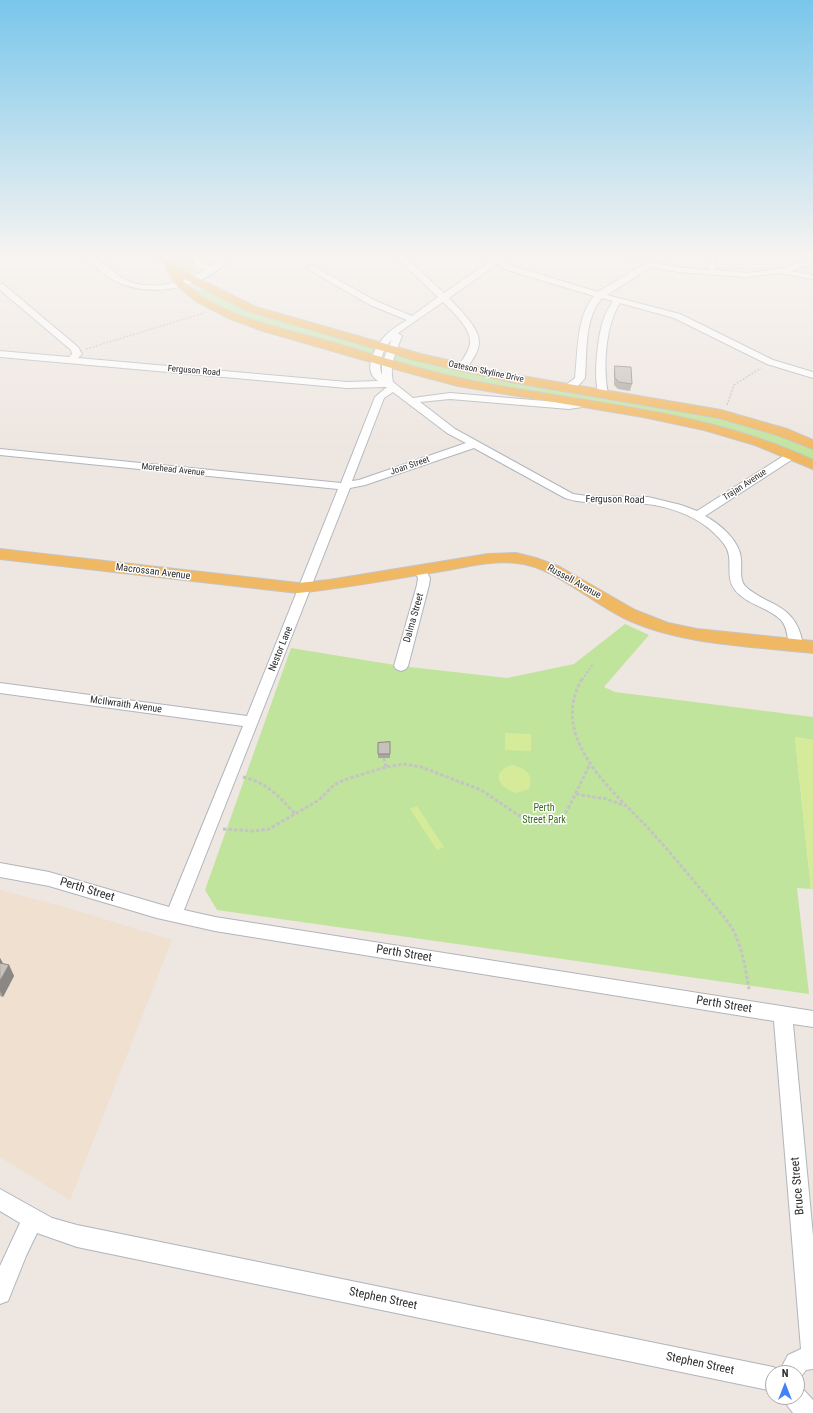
<!DOCTYPE html>
<style>
body{margin:0}
#map{position:relative;width:813px;height:1413px;overflow:hidden;background:#eee6e0;font-family:"Roboto Condensed",sans-serif}
canvas{display:block}
.north{position:absolute;left:765px;top:1365px;width:40px;height:40px;box-sizing:border-box;background:#fff;border:1px solid #ababab;border-radius:50%;rotate:0deg;font-size:11px;font-weight:700;line-height:16px;text-align:center;color:#2d2d2d}
.north::after{content:'';display:block;margin:auto;width:14px;height:18px;background:#4282f9;clip-path:polygon(50% 0,100% 100%,50% 72%,0 100%)}
</style>
<div id="map">
<canvas width="813" height="1413"></canvas>
<div class="north">N</div>
</div>
<script>
const context = document.querySelector('canvas').getContext('2d');
context.lineJoin = 'round';
function fillPath(path, color) { context.fillStyle = color; context.fill(path, 'evenodd'); }
function stroke(path, color, width, dash) { context.strokeStyle = color; context.lineWidth = width; context.lineCap = dash ? 'butt' : 'round'; context.setLineDash(dash || []); context.stroke(path); }
function drawText(font, color, halo, rows, align = 'center') {
  context.font = font + ' "Roboto Condensed",sans-serif'; context.lineWidth = 3; context.setLineDash([]); context.textBaseline = 'middle'; context.strokeStyle = halo; context.fillStyle = color; for (const [text, x, y, turn = 0] of rows) {
    context.save(); context.translate(x, y); context.rotate((+turn || 0) * Math.PI / 180); context.textAlign = isNaN(turn) ? turn : align; if (halo) context.strokeText(text, 0, 0); context.fillText(text, 0, 0); context.restore();
  }
}
const education = new Path2D(`
 M0,890l68,18 104,32 -102,260 -70,-43z`);
const green = new Path2D(`
 M170,257h21l6,14c-10,7 -22,-5 -27,-14z
 M190,287l19,4 39,17 130,39 -3,7h-5l-131,-37 -41,-21z
 M395,354l318,59 100,34v16l-68,-28 -269,-51 -84,-22z
 M625,624l24,11 -45,52 11,5 198,25v23l-18,-3 16,152 -14,-1 12,106 -592,-84 -12,-20 86,-242 110,18 106,12 67,-14z`);
const pitch = new Path2D(`
 M505,733l26,1v17l-26,-1z
 M795,737l18,3v150l-2,-1z
 M513,765c13,4 21,9 16,24l-13,4c-5,-2 -13,-5 -16,-11 -5,-9 5,-16 13,-17z
 M417,806l27,41 -7,3 -27,-41z`);
const pathFar2 = new Path2D(`
 M86,349l118,-36
 M727,405l7,-20 27,-17`);
const pathFar1 = new Path2D(`
 M582,680l11,-16`);
const path = new Path2D(`
 M582,679c-34,59 30,111 66,149 21,23 41,47 61,71 7,9 15,17 21,26 12,19 15,42 19,64
 M384,758l2,9
 M243,777c23,5 37,20 52,37
 M576,794l30,5 20,7
 M223,829l30,2 16,-2 50,-29 15,-15 10,-5 42,-13 18,-3 17,3 60,23 46,31 14,3 18,-1 9,-14 22,-45`);
const minor = new Path2D(`
 M84,257c3,0 7,-1 9,0 8,3 20,15 28,20 24,16 62,7 85,-8l-9,-2 -6,-10h8l4,6 8,3 12,-9h9c-26,29 -73,41 -110,27 -11,-4 -30,-19 -38,-27z
 M396,257h9l39,36 48,-33 -3,-3h9l15,9 85,26 46,-28 -15,-7c12,0 20,4 31,7 16,3 32,5 48,6l-1,-13h8l1,13 30,3 34,-4 33,-11v5l-22,8 22,4v4l-35,-6 -32,4 -67,-5 -28,-5 -44,28 73,19 93,46 40,12v6l-46,-14 -93,-46 -54,-15c-15,23 -17,65 -12,91l-5,3 -3,-1c-8,-13 -2,-63 4,-78 2,-6 5,-11 9,-17l-11,-3c-18,20 -15,55 -17,80 -5,7 -13,14 -21,12l-2,-2 13,-10c3,-26 1,-61 19,-82l-87,-26 -10,-6 -48,34c9,10 30,29 30,44 0,10 -8,20 -14,28l-3,1 -5,-3c5,-8 12,-16 13,-25 2,-14 -18,-32 -27,-41l-45,31 4,3c-6,16 -13,29 -9,46l20,16 37,-5 119,10 20,-1 2,2 -2,2 -20,3 -119,-10 -30,3 35,27 118,65 14,2 61,1 33,8 16,6 91,-58h8l1,2 -1,2 -91,59c15,8 35,25 36,43 1,9 -2,20 4,27 6,6 14,10 21,14 22,10 33,20 37,45l-2,3 -5,1 -5,-1c-5,-9 -2,-19 -10,-28 -13,-13 -34,-15 -46,-30 -11,-14 0,-32 -11,-46 -25,-33 -68,-42 -107,-42 -18,0 -34,2 -52,-4l-91,-50 -109,37 -15,3 -166,422 31,7 598,94v16l-20,-3 20,212v133l-7,1 -9,12v-9h-24v18l-696,-144 -40,-14 -11,23 -18,45 -8,3v-38l20,-43 -20,-12v-22l52,29 25,7 696,142 7,3 8,-15 13,-6 -27,-328 -559,-90 -58,-13 -108,-32 -49,-9v-14l49,9 120,35 74,-181 -243,-33v-10l247,33 91,-227 -338,-34v-6l341,34 34,-86 12,-10 -40,1 -347,-31v-6l69,6 3,-3 -1,-4 -71,-60v-6h3l75,63 4,7 -4,4 269,24 31,-1c-17,-11 -2,-36 8,-46 6,-6 14,-11 21,-15l-37,-15 -64,-37 4,-2h3l63,35 36,15 26,-19zM392,339l-10,24v12c-5,-13 2,-26 10,-36zM393,392l54,41 19,10 -107,37 -7,1 32,-83z
 M420,566l4,1 6,11 -1,7 -21,81 -2,3 -5,2 -5,-2 -2,-3 23,-81 1,-7 -4,-8 2,-3z
 M797,1386l6,3 10,11v13h-20l-6,-8 -4,-8h14z`);
const major = new Path2D(`
 M160,257h10l5,10 6,1 16,10 59,29 165,47 89,20 211,36 66,19 26,11v9l-36,-14 -58,-17 -209,-36 -96,-22 -166,-49 -69,-35c30,38 101,52 145,64 55,16 108,34 165,44 109,20 222,28 324,76v9l-58,-24 -51,-15 -61,-13 -185,-31 -56,-15 -139,-40 -35,-13 -32,-17 -22,-18z
 M0,549l298,34 31,-3 159,-26 28,-1 20,5 24,9 75,43 33,13 29,6 116,12v12c-61,-7 -133,-8 -189,-35 -33,-16 -72,-52 -107,-55 -25,-3 -51,4 -75,8 -48,8 -96,17 -144,22l-298,-34z`);
const wall = new Path2D(`
 M615,366l17,18 -2,7 -12,-2 -4,-4v-12z
 M390,742v16h-12v-15z
 M0,958l3,6 6,1 5,11 -11,21 -3,-1z`);
const shadedWall = new Path2D(`
 M0,958l5,9 -5,4z
 M9,965l5,11 -11,21 -3,-6v-10z`);
const building = new Path2D(`
 M615,366l16,1 1,17 -13,-2 -4,-4z
 M390,742v12h-12v-11z
 M0,963l9,2 -9,16z`);
const farStreetnames = [
 ["Ferguson Road",194,371,5],
 ["Oateson Skyline Drive",486,372,12],
 ["Joan Street",410,466,-19],
 ["Morehead Avenue",173,470,6],
 ["Trajan Avenue",745,485,-33]
];
const streetNames = [
 ["Ferguson Road",615,500,1],
 ["Macrossan Avenue",153,572,7],
 ["Russell Avenue",574,582,29],
 ["Dalma Street",414,618,-74],
 ["Nestor Lane",281,649,-68],
 ["McIlwraith Avenue",126,705,8]
];
const parkNames = [
 ["Perth",544,808],
 ["Street Park",544,820]
];
const nearStreetnames = [
 ["Perth Street",87,890,17],
 ["Perth Street",404,954,9],
 ["Perth Street",724,1005,9],
 ["Bruce Street",798,1186,-95],
 ["Stephen Street",383,1299,12],
 ["Stephen Street",700,1364,12]
];
fillPath(education, '#efe0d0');
fillPath(green, '#c1e49d');
fillPath(pitch, '#d6eb99');
stroke(minor, '#b0b5bd', 2);
stroke(major, '#c4c4c4', 2);
stroke(pathFar2, '#c4c4c4', 1.5, [2, 1.5]);
stroke(pathFar1, '#c4c4c4', 2, [2.5, 1.5]);
stroke(path, '#c4c4c4', 3, [3.5, 2]);
fillPath(minor, '#fff');
fillPath(major, '#f1b863');
fillPath(wall, '#aba6a1');
fillPath(shadedWall, '#8b8783');
fillPath(building, '#c7c1bb');
stroke(building, '#8b8783', 1);
const sky = context.createLinearGradient(0, 0, 0, 455);
sky.addColorStop(0, '#79c6eb');
sky.addColorStop(0.56, '#f7f4f1');
sky.addColorStop(1, '#f7f4f100');
context.fillStyle = sky;
context.fillRect(0, 0, 813, 455);
drawText('9px', '#2d2d2d', '#fff', farStreetnames);
drawText('10px', '#2d2d2d', '#fff', streetNames);
drawText('10px', '#396c1b', '#fff', parkNames);
drawText('12px', '#2d2d2d', '#fff', nearStreetnames);
</script>
